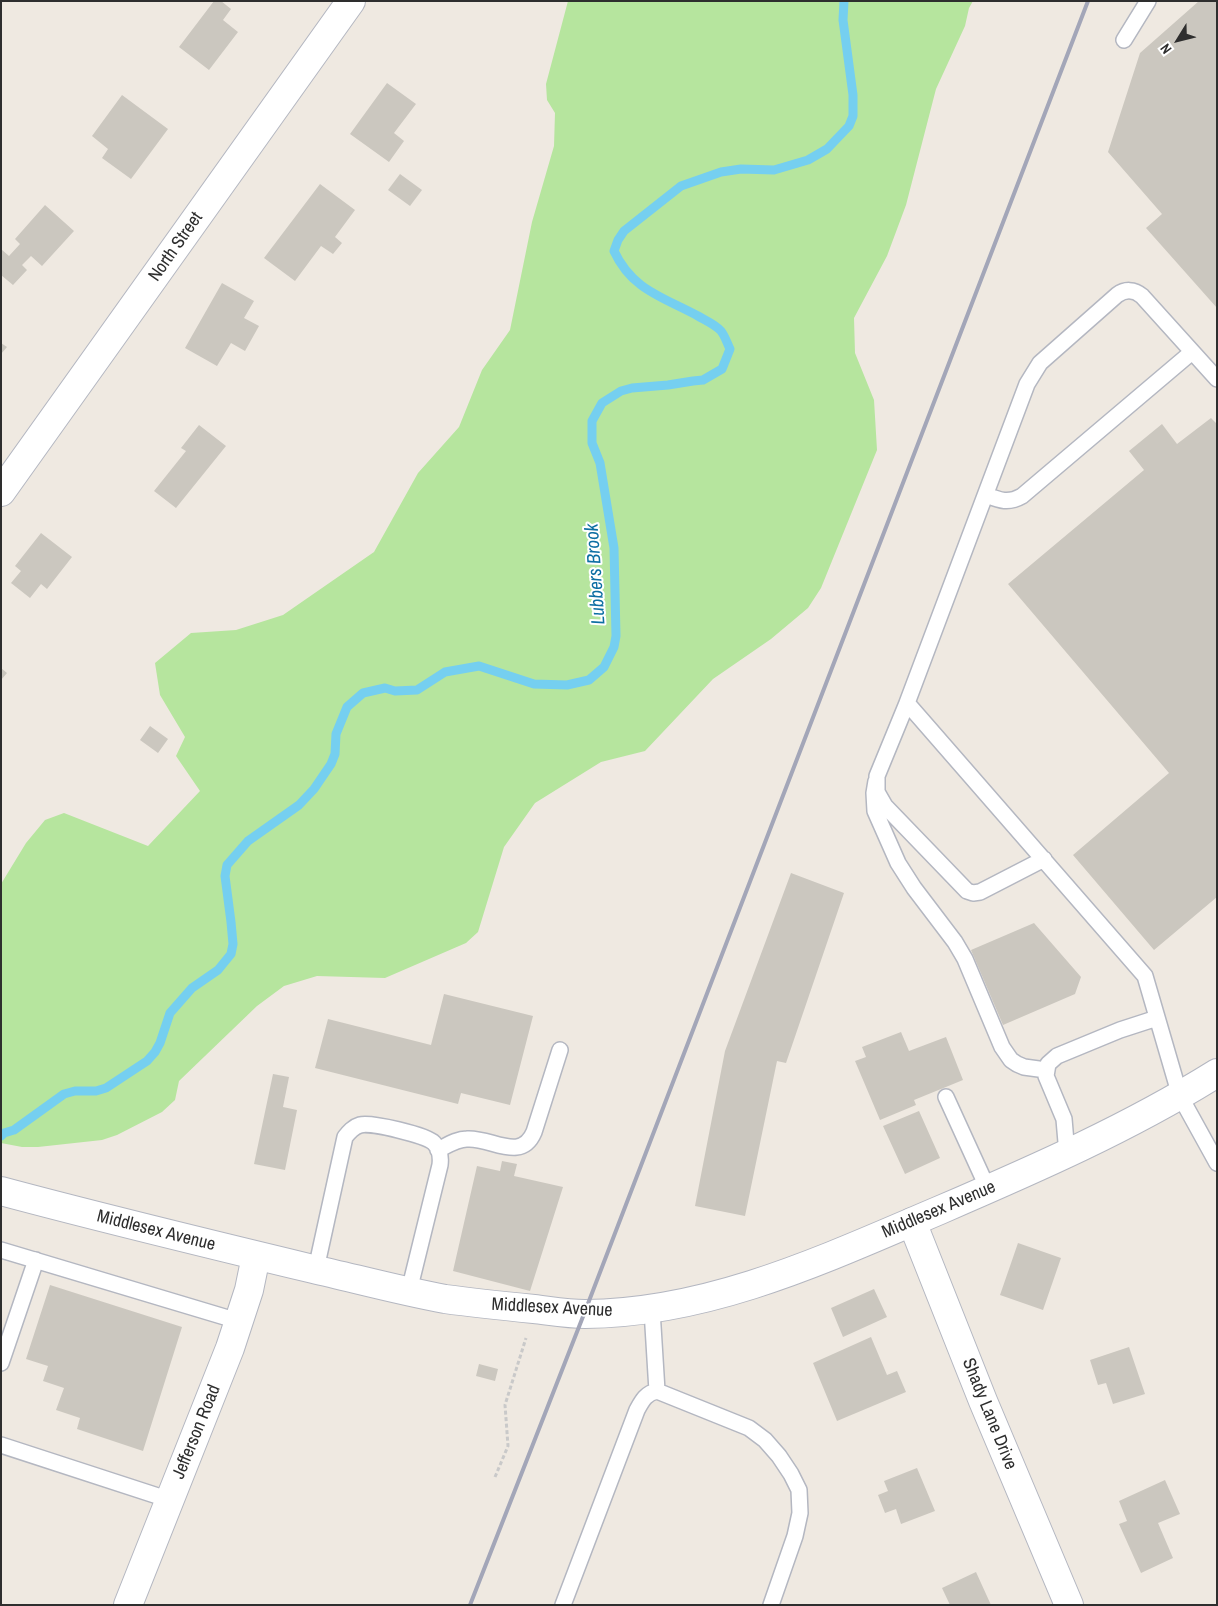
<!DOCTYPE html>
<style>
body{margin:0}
#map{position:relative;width:1218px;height:1606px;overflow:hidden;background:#efe9e1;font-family:"Archivo Narrow",sans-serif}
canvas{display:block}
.frame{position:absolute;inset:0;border:2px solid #2e2e2e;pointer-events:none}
.north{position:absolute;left:1153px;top:15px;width:50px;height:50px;-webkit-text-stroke:4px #fff;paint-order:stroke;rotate:234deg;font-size:14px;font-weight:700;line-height:20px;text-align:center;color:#2e2e2e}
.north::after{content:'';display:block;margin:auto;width:18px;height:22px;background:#2e2e2e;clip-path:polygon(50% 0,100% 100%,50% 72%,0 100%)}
</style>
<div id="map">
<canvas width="1218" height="1606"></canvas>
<div class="frame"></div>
<div class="north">N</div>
</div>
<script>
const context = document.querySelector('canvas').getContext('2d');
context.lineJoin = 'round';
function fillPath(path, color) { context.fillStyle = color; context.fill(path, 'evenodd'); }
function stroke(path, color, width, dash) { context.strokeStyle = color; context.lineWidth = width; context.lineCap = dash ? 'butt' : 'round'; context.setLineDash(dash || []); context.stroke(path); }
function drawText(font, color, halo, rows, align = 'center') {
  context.font = font + ' "Archivo Narrow",sans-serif'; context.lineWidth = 4; context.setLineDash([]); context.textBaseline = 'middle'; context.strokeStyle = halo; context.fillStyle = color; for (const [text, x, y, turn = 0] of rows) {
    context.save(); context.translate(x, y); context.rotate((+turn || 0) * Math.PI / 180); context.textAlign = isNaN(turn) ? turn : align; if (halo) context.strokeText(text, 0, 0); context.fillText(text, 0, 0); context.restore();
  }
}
const green = new Path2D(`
 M568,1h405l-4,7 -4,18 -29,63 -30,116 -19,51 -33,62 1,35 19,47 3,50 -56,138 -13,20 -37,31 -58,40 -68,72 -44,11 -66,41 -31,44 -26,85 -12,11 -81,35 -68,-2 -33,10 -27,20 -78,75 -4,19 -13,12 -45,23 -15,5 -64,7h-16l-21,-4v-259l25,-41 19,-23 19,-7 84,33 52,-55 -24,-35 9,-19 -25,-42 -5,-32 36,-30 45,-3 47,-15 91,-63 44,-79 41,-46 23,-57 28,-40 22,-108 22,-76 1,-33 -8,-13 -1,-16z`);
const stream = new Path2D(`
 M1,1136l3,-3 10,-3 50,-36 11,-3h21l10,-3 41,-27 8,-9 5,-9 10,-30 22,-25 26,-18 13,-16 2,-10 -2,-22 -6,-46 2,-11 21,-24 51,-36 15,-16 17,-25 4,-10 1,-20 11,-27 16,-14 22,-5 10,3 22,-1 28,-18 34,-6 55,18 33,1 22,-5 15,-13 10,-20 2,-11 -2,-88 -14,-85 -8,-20v-22l10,-18 19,-12 11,-3 36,-3 25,-4 10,-1 19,-11 8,-20c-3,-6 -5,-13 -9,-18 -5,-6 -16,-11 -23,-15 -35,-19 -66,-26 -84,-65l4,-11 6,-9 57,-45 40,-14 20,-3 33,1 34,-10 19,-11 22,-23 4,-10v-21l-10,-75 1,-19`);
const building = new Path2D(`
 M214,1h7l10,8 -8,11 15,12 -29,38 -30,-23z
 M1199,1h18v307l-71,-80 16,-14 -54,-62 32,-99z
 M387,83l29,21 -22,29 10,8 -15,21 -39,-28z
 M122,95l46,34 -37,50 -29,-21 6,-9 -16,-13z
 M400,174l22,16 -12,16 -22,-16z
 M320,184l35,26 -20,27 7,6 -9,11 -12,-8 -26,35 -31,-23z
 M45,205l29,26 -32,35 -11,-10 -9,9 5,5 -14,15 -12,-10v-26l8,7 11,-12 -5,-5z
 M222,283l32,18 -10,17 15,8 -14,25 -14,-8 -14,23 -32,-18z
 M1,343l6,4 -6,7z
 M1211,418l6,6v473l-63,53 -81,-95 96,-82 -161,-189 136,-114 -15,-19 33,-27 15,20z
 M199,425l27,21 -50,62 -22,-17 32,-40 -5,-3z
 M41,533l31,24 -25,32 -6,-5 -11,14 -19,-15 10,-12 -6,-5z
 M1,668l6,5 -6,7z
 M150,726l18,13 -10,14 -18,-13z
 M791,873l53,20 -58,170 -9,-2 -32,155 -50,-10 30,-155z
 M1034,923l47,54 -6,17 -72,31 -32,-75z
 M444,994l89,22 -23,89 -49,-12 -3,11 -143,-36 13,-49 103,26z
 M901,1032l8,19 37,-14 17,43 -49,20 2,5 -36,15 -25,-59 11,-4 -4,-10z
 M273,1074l16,3 -6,30 14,3 -12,60 -31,-6z
 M919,1111l21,47 -35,16 -22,-48z
 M502,1161l15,3 -3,12 49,11 -33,104 -77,-20 24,-105 23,5z
 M1018,1243l43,15 -18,52 -43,-15z
 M50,1285l132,42 -39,124 -66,-22 3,-11 -24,-8 8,-22 -21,-7 5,-15 -22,-7z
 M874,1289l13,28 -44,20 -12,-29z
 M871,1337l16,38 10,-4 9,21 -69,29 -24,-58z
 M1129,1347l16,47 -32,10 -7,-21 -8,2 -8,-25z
 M479,1364l19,5 -3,12 -19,-5z
 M917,1468l18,43 -34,13 -5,-15 -11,4 -7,-18 10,-4 -4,-10z
 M1165,1480l15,34 -22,9 15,35 -32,15 -22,-49 8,-3 -8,-20z
 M976,1572l15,33h-41l-8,-17z`);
const path = new Path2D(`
 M495,1477l13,-31 -3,-41 21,-67`);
const lane = new Path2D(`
 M1124,40l24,-39
 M1217,379l-75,-83c-8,-7 -17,-7 -25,-1l-77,68 -13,21 -120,319 238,273 35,120 37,67
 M986,495c13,5 22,9 36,1l170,-144
 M907,703l-30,73v16l8,14 82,85 6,2 7,-1 64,-33
 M876,781l-2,12 1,18 23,52 16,25 41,54 10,17 37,88 9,13 6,4 7,3 22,3
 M946,1097l42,92
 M438,1150c10,-5 19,-11 29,-11 24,-2 54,24 67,-7l26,-82
 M1067,1154l-3,-35 -18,-43 2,-12 9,-8 63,-26 37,-12
 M1,1250l237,71
 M316,1269l29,-132c4,-5 8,-10 15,-12 11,-3 66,10 74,18 6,6 7,14 6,22l-31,126
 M1,1363l35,-103
 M657,1391l92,37 16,12 14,16 12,18 8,16 1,23 -5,23 -24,69
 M1,1445l169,55
 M563,1605l74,-195c5,-9 9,-17 20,-19l-5,-81`);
const street = new Path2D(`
 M1,492l350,-491
 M912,1222l71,179 86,204
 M128,1605l102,-257 19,-58 7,-34`);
const secondary = new Path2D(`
 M1,1191c104,28 208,53 312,78 44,10 88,22 132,30 30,4 59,7 89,10 17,2 34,5 51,5 126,-1 242,-56 355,-104 95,-41 189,-82 277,-137`);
const rail = new Path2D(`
 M470,1605l114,-291 504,-1313`);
const streetNames = [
 ["North Street",176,247,-55],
 ["Middlesex Avenue",939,1210,-23],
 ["Middlesex Avenue",156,1231,14],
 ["Middlesex Avenue",552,1308,3],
 ["Shady Lane Drive",989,1414,68],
 ["Jefferson Road",197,1432,-68]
];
const waterNames = [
 ["Lubbers Brook",596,574,-94]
];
fillPath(green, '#b6e59e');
stroke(stream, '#75cff0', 9);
fillPath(building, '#cbc7bf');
stroke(lane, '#b4b7c1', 18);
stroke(street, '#b4b7c1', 30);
stroke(secondary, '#b4b7c1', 30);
stroke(path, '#c9c9c9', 3, [4, 2.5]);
stroke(lane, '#fff', 15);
stroke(street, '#fff', 28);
stroke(secondary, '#fff', 28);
stroke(rail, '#a3a6b8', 4);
drawText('18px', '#2e2e2e', '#fff', streetNames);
drawText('italic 19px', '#0d6fa3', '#fff', waterNames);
</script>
